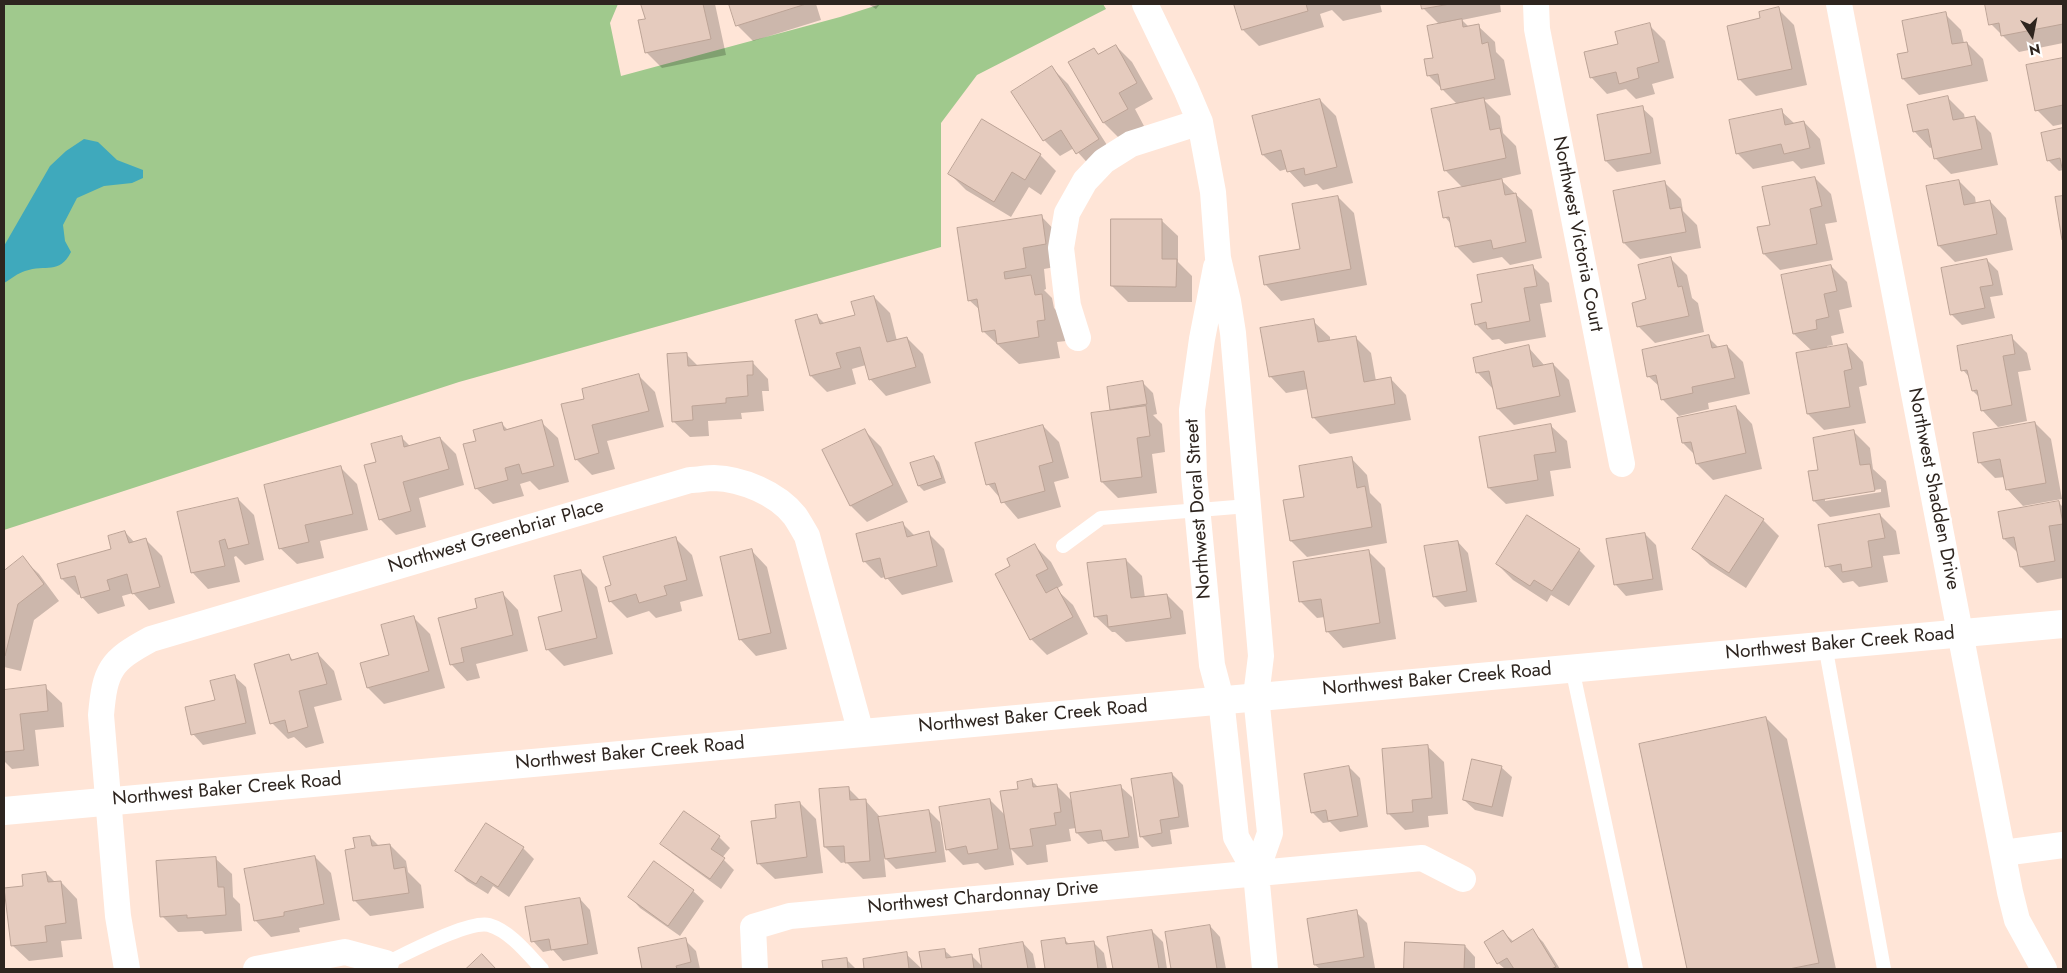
<!DOCTYPE html>
<style>
body{margin:0}
#map{position:relative;width:2067px;height:973px;overflow:hidden;background:#ffe5d7;font-family:Jost,sans-serif}
canvas{display:block}
.frame{position:absolute;inset:0;border:5px solid #2e251f;pointer-events:none}
.north{position:absolute;left:2007px;top:10px;width:50px;height:50px;-webkit-text-stroke:4px #fff;paint-order:stroke;rotate:169deg;font-size:14px;font-weight:700;line-height:20px;text-align:center;color:#2e251f}
.north::after{content:'';display:block;margin:auto;width:18px;height:22px;background:#2e251f;clip-path:polygon(50% 0,100% 100%,50% 72%,0 100%)}
</style>
<div id="map">
<canvas width="2067" height="973"></canvas>
<div class="frame"></div>
<div class="north">N</div>
</div>
<script>
const context = document.querySelector('canvas').getContext('2d');
context.lineJoin = 'round';
function fillPath(path, color) { context.fillStyle = color; context.fill(path, 'evenodd'); }
function stroke(path, color, width, dash) { context.strokeStyle = color; context.lineWidth = width; context.lineCap = dash ? 'butt' : 'round'; context.setLineDash(dash || []); context.stroke(path); }
function drawText(font, color, halo, rows, align = 'center') {
  context.font = font + ' Jost,sans-serif'; context.lineWidth = 5; context.setLineDash([]); context.textBaseline = 'middle'; context.strokeStyle = halo; context.fillStyle = color; for (const [text, x, y, turn = 0] of rows) {
    context.save(); context.translate(x, y); context.rotate((+turn || 0) * Math.PI / 180); context.textAlign = isNaN(turn) ? turn : align; if (halo) context.strokeText(text, 0, 0); context.fillText(text, 0, 0); context.restore();
  }
}
const green = new Path2D(`
 M4,4h614l-8,19 11,53 219,-59 41,-13h222l3,5 -129,66 -36,48v124l-482,135 -455,148z`);
const water = new Path2D(`
 M84,139l14,3 19,18 26,10v8l-11,5 -28,3 -27,12 -14,27 2,16 6,11c-12,23 -25,12 -46,19 -7,2 -14,8 -21,12v-37l46,-80 16,-15z`);
const shadow = new Path2D(`
 M643,4h72l11,51 -64,13 -16,-16v-32z
 M730,4h86l5,16 -68,21 -16,-16z
 M868,4h12l-4,5z
 M1235,4h145l2,8 -39,9 -11,-11 -12,4 4,13 -65,19 -16,-16z
 M1423,4h77l1,8 -39,8 7,7 9,-1 17,16 1,10 8,8 7,35 -27,5 16,16 3,17 13,13 5,28 -21,5 32,31 10,48 -32,7 -8,-8 -29,6 -17,-17 -4,-21 -7,-8 18,-29 -18,-18 13,-65 -29,-29 -3,-16 9,-1 5,-34 -16,-16z
 M1987,4h76v39l-44,9 -28,-28z
 M1778,9l16,16 13,60 -51,11 -16,-16 -12,-53 34,-8z
 M1945,14l16,16 3,13h3l16,16 5,22 -69,14 -16,-16 7,-26z
 M1649,25l16,16 9,37 -22,6 3,10 -19,5 -10,-10 -19,5 -16,-17 28,-32z
 M1116,46l16,16 21,37 -18,10 9,17 -24,13 -16,-16 -10,-74 5,6z
 M2063,59v65l-10,2 -16,-16 -10,-44z
 M1052,68l16,16 46,72 -21,13 -19,-21 -14,8 -16,-16z
 M1948,98l16,16 1,5 10,-2 16,16 7,32 -47,9 -16,-16 -2,-11 -3,1 -16,-17z
 M1320,100l16,16 17,67 -30,7 -6,-6 -13,3 -17,-18 -7,2 -17,-16z
 M1642,108l11,10 8,46 -44,8 -11,-11z
 M1781,111l14,13 9,-2 16,17 5,25 -24,5 -8,-8 -40,8 -16,-16z
 M2063,129v41l-4,1 -11,-11 -6,-26z
 M1040,155l16,16 -15,24 -12,-8 -18,30 -45,-27 -16,-16z
 M1815,178l16,16 6,28 -12,2 8,36 -53,10 -16,-16 -5,-26 12,-2z
 M1959,181l16,16 1,7 14,-3 16,17 7,32 -58,12 -16,-16z
 M1665,183l16,16 2,12 14,14 4,23 -61,11 -16,-16z
 M1338,197l16,16 13,72 -86,16 -16,-17 36,-34z
 M1041,216l21,22 4,27 -22,4 2,20 -2,1 8,8 2,10 8,8 4,25 -9,1 3,16 -41,6 -35,-32 -3,-21 -12,-11z
 M1161,220l17,16v26l14,14v26h-64l-16,-16z
 M1671,259l16,16 5,23 6,5 6,29 -49,11 -16,-16 -6,-23 15,-4z
 M1987,260l11,11 5,24 -13,2 5,21 -33,7 -11,-11z
 M1831,266l16,16 5,25 -13,3 5,23 -13,3 2,9 -6,1 1,3 19,-4 16,17 4,23 -8,2 7,36 -42,7 -16,-16 4,-63 -18,-17 -12,-58z
 M1533,267l16,16 3,19 -12,2 6,33 -41,7 -6,-5 -7,1 -16,-16 7,-21z
 M874,297l16,16 7,28 10,-3 16,16 8,29 -45,13 -16,-17 -4,-14 -14,4 4,15 -29,8 -16,-16 -15,-55 21,-5 8,8 31,-8z
 M1313,321l17,16v4l25,-4 16,16 5,28 14,-3 16,17 5,25 -81,14 -16,-16 -6,-29 -22,4 -16,-17z
 M1708,337l11,11 8,-2 16,16 7,32 -42,9 1,6 -30,7 -17,-17 -2,-12 -12,-11z
 M2011,337l16,16 4,17 -13,2 9,49 -29,6 -16,-17 -3,-13 -6,-6 -3,-13 -7,-8z
 M1528,347l17,19 8,-2 16,16 7,32 -62,13 -16,-16 -5,-20 -16,-17z
 M686,354l12,12 54,-4 16,17 1,12h-7l2,20 -23,2 1,6 -34,2 1,15 -19,1 -17,-16z
 M639,376l16,16 9,35 -57,14 8,28 -23,6 -16,-16 10,-60z
 M1142,382l11,11 4,21 -4,1 9,9 3,28 -13,2 5,39 -39,5 -16,-16 12,-70 -2,-3z
 M1736,407l16,17 10,45 -49,11 -16,-16 -2,-9 -12,-12z
 M541,422l17,16 11,44 -30,8 -9,-9 -10,3 4,12 -31,8 -17,-16 1,-47 25,-17 6,6z
 M2035,423l16,16 11,60 -39,7 -16,-17 -2,-12 -10,1 -16,-16z
 M1550,425l17,16 4,27 -21,3 4,25 -48,8 -17,-16z
 M1043,426l16,16 10,36 -15,4 7,25 -43,12 -30,-35z
 M865,431l16,16 27,55 -41,20 -16,-16 -27,-55z
 M1854,432l16,16 3,21 13,12 4,26 -60,10 -16,-16 6,-30zM1881,489v3l-56,9v-3z
 M401,437l9,9 30,-8 16,16 8,31 -45,13 7,29 -30,8 -16,-16 -3,-56z
 M934,457l5,5 7,21 -22,8 -5,-5z
 M1351,458l16,17 3,18 11,11 6,39 -80,14 -16,-16 15,-43z
 M341,468l16,16 11,46 -48,11 4,17 -27,6 -17,-16z
 M238,499l16,16 10,45 -19,5 -9,-9 -2,1 6,25 -32,7 -16,-17z
 M2058,502l5,5v71l-26,5 -16,-16 -3,-14 -14,-14z
 M1880,515l16,16 4,23 -17,2 5,26 -29,5 -6,-6 -10,2 -16,-17z
 M1763,520l16,16 -33,52 -36,-23 -17,-16z
 M903,524l12,12 13,-3 16,16 9,33 -51,13 -16,-18 -5,1 -16,-16z
 M125,532l10,11 11,-3 16,16 13,47 -26,7 -16,-17 -11,3 3,10 -27,8 -16,-17 -1,-3 -3,1 -16,-16 51,-29z
 M1645,534l11,11 7,45 -37,6 -10,-11 -8,-45z
 M675,538l17,17 11,41 -23,6 2,9 -26,7 -7,-7 -22,7 -17,-17 2,-15z
 M1458,542l10,11 9,49 -32,5 -11,-11z
 M1035,546l16,16 12,23 -7,4 17,16 15,29 -41,21 -16,-16z
 M751,550l16,17 20,82 -31,7 -16,-17z
 M1579,550l16,16 -26,40 -18,-11 -4,7 -34,-22 -16,-16z
 M1369,552l16,16 11,71 -53,9 -16,-17 -2,-14 -8,1 -16,-16 -6,-39z
 M22,558l17,16 20,27 -25,19 -13,51 -17,-4v-94z
 M1126,560l16,16 3,22 22,-3 16,16 3,23 -60,8 -11,-10h-3l-17,-16z
 M581,571l16,16 16,67 -49,12 -17,-17z
 M502,593l16,17 10,41 -52,13 4,14 -13,3 -16,-17 27,-55z
 M414,618l16,16 15,54 -61,16 -16,-16z
 M318,654l16,17 8,29 -28,7 10,36 -18,5 -12,-11 -6,2 -16,-16 17,-67 5,5z
 M235,677l11,10 10,47 -53,11 -10,-11z
 M45,687l17,16 2,24 -29,3 4,36 -27,3 -8,-8v-70z
 M1766,718l21,21 49,230h-148l-47,-224z
 M1427,746l17,16 4,52 -20,2 1,11 -24,3 -17,-17z
 M1349,767l11,11 8,49 -28,5 -10,-10 -7,1 -11,-11z
 M1501,767l11,10 -9,40 -28,-7 -11,-10z
 M1172,774l11,11 6,42 -19,3 2,14 -20,3 -11,-11z
 M1031,780l8,8 17,-3 16,16 49,-14 11,10 7,51 -24,3 -10,-10 -17,3 -11,-11 -1,-5 -7,1 2,12 -25,4 2,17 -21,3 -16,-16 3,16 -29,5 -7,-7 -15,2 -16,-16 43,-49 16,16 13,-26z
 M848,788l12,12h5l16,18 48,-7 11,11 6,40 -50,7 -12,-12 2,20 -23,2 -17,-17 -5,1 -16,-16z
 M800,803l16,16 7,54 -48,6 -17,-16 20,-44z
 M370,837l9,9 11,-1 16,16 2,11 13,13 3,23 -54,8 -16,-16 2,-50z
 M719,837l11,11 -8,10 12,12 -13,19 -48,-35 -11,-10z
 M523,848l11,11 -25,38 -16,-11 -5,8 -21,-13 -11,-11z
 M315,857l16,16 9,47 -41,8 1,4 -29,5 -16,-17z
 M215,858l17,16 1,23 7,7 2,27 -37,3 -3,-3 -24,1 -16,-16z
 M46,873l10,10 5,-1 16,17 5,40 -21,2 2,16 -34,4 -17,-16 12,-58z
 M693,891l11,10 -24,35 -40,-28 -10,-11z
 M580,899l10,11 8,44 -35,7 -10,-11 -10,2 -10,-11z
 M1356,912l11,11 8,45 -55,1 -5,-4z
 M1210,926l10,11 6,32h-54l-6,-36z
 M1152,931l11,11 4,27h-53l-5,-31z
 M1532,931l11,11 17,27h-55l-7,-6 5,-31 11,10z
 M1064,939l6,6 23,-3 11,11 3,16h-61l-4,-27z
 M685,940l11,11 4,18h-56l-4,-20z
 M1023,943l10,11 3,15h-113l-2,-16 23,-3 9,8 19,-2 11,11z
 M1406,944l59,2 10,11v12h-70z
 M906,954l16,15h-57l-1,-9z
 M846,959l10,10h-32l-1,-7z`);
const building = new Path2D(`
 M641,4h62l8,35 -66,14 -7,-33 7,-1z
 M729,4h77l-70,22z
 M1234,4h72l2,7 -66,19z
 M1421,4h29l-28,5z
 M1985,4h78v20l-62,12 -2,-13 -10,2z
 M1779,7l13,62 -54,11 -11,-54 33,-8 -1,-6z
 M1946,12l6,32 15,-2 5,23 -70,14 -5,-25 11,-2 -6,-31z
 M1462,19l1,8 16,-3 3,20 6,-2 7,37 -54,11 -3,-16 -11,2 -3,-17 9,-1 -6,-32z
 M1650,23l9,39 -22,6 2,10 -20,6 -3,-12 -26,6 -6,-26 34,-8 -3,-12z
 M1116,45l21,38 -18,10 9,16 -25,14 -35,-61 26,-14 4,6z
 M2063,58v47l-28,6 -9,-46z
 M1052,66l47,73 -23,15 -15,-24 -18,11 -32,-49z
 M1948,96l5,24 22,-4 7,33 -48,10 -6,-30 -15,3 -6,-27z
 M1484,98l6,32 10,-2 6,30 -62,13 -13,-62z
 M1320,99l17,68 -32,8 -1,-7 -17,4 -6,-22 -19,5 -10,-39z
 M1643,106l8,47 -46,8 -8,-46z
 M1782,109l3,16 19,-4 6,27 -26,6 -3,-10 -45,10 -7,-34z
 M982,119l59,35 -16,26 -13,-8 -18,30 -46,-28z
 M2063,128v40h-1l-2,-10 -13,3 -6,-28z
 M1815,177l7,29 -12,3 7,35 -54,10 -6,-27 13,-2 -8,-38z
 M1502,179l3,16 11,-2 10,49 -33,7 -2,-9 -36,7 -6,-30 -6,1 -5,-26z
 M1959,180l5,25 26,-5 7,34 -59,12 -12,-60z
 M1665,181l5,28 11,-2 5,25 -63,11 -10,-52z
 M1338,196l13,73 -87,16 -5,-29 41,-7 -8,-45z
 M2063,196v44h-1l-7,-43z
 M1042,215l4,29 -23,4 3,20 -22,4 1,7 26,-4 4,20 7,-1 3,26 -8,1 2,16 -42,7 -2,-14 -13,2 -5,-33 -9,2 -11,-73z
 M1111,219h51v40h15l-1,28 -65,-1z
 M1671,257l7,30 4,-1 7,30 -52,11 -5,-24 14,-4 -8,-34z
 M1987,259l6,26 -13,2 5,21 -35,7 -9,-47z
 M1533,265l4,21 -13,2 6,33 -43,8 -1,-7 -11,3 -4,-21 11,-2 -5,-27z
 M1831,265l6,26 -13,3 5,23 -13,3 1,9 -24,5 -12,-59z
 M874,296l13,46 20,-5 9,30 -47,13 -9,-33 -24,6 5,15 -31,8 -15,-56 22,-6 3,10 35,-9 -4,-13z
 M1314,319l4,23 38,-6 8,46 27,-5 4,27 -83,14 -8,-47 -35,6 -9,-49z
 M1709,335l3,13 15,-3 8,33 -43,9 1,6 -32,7 -5,-25 -9,2 -5,-27z
 M2012,335l3,19 -12,2 9,49 -31,6 -4,-21 -5,1 -5,-21 -6,1 -4,-25z
 M1847,344l5,25 -8,2 6,36 -43,7 -11,-61z
 M1529,345l4,22 20,-4 7,33 -63,13 -8,-38 -13,2 -3,-15z
 M687,353l1,13 65,-5v14h-6l1,21 -22,2v5l-34,3 1,14 -21,2 -5,-68z
 M639,374l10,37 -57,14 7,28 -24,7 -14,-56 23,-5 -2,-10z
 M1143,381l4,23 -37,6 -3,-23z
 M1146,406l4,30 -13,2 5,39 -41,5 -10,-69z
 M1736,406l10,47 -50,11 -5,-22 -9,1 -5,-25z
 M542,420l12,46 -32,8 -3,-10 -14,4 3,12 -33,9 -12,-45 13,-3 -3,-11 29,-8 2,8z
 M2035,422l11,61 -40,7 -6,-31 -22,4 -5,-30z
 M1551,424l5,28 -22,3 4,25 -50,8 -9,-51z
 M1043,425l10,37 -14,4 6,25 -44,12 -6,-20 -9,2 -11,-42z
 M865,429l28,56 -43,21 -28,-56z
 M1854,430l6,35 10,-1 5,27 -62,10 -5,-30 10,-1 -5,-32z
 M402,436l2,11 36,-10 9,32 -46,13 8,29 -32,9 -15,-55 12,-3 -5,-18z
 M934,456l8,22 -24,8 -8,-23z
 M1352,457l5,31 8,-2 7,41 -82,14 -7,-41 21,-3 -5,-31z
 M341,466l12,48 -48,11 4,17 -30,7 -15,-64z
 M1726,495l38,24 -35,54 -37,-24z
 M238,498l11,46 -21,5 -3,-10 -6,2 6,25 -34,7 -14,-61z
 M2059,501l4,23 -14,2 6,35 -35,6 -6,-30 -11,2 -5,-27z
 M1880,514l5,24 -17,3 4,26 -30,5 -1,-8 -16,3 -7,-42z
 M1527,515l53,34 -28,42 -18,-11 -4,6 -34,-22z
 M903,522l4,15 22,-6 8,35 -52,13 -5,-21 -17,4 -7,-28z
 M125,531l4,12 17,-5 14,49 -28,7 -5,-20 -20,6 3,10 -29,8 -6,-22 -14,3 -4,-15 54,-15 -3,-13z
 M1645,533l8,46 -39,6 -8,-46z
 M676,537l11,43 -23,6 3,9 -28,8 -3,-9 -27,8 -4,-15 6,-2 -8,-28z
 M1458,541l9,50 -34,6 -9,-51z
 M1035,544l13,25 -12,6 10,18 11,-6 16,30 -43,23 -35,-66 15,-8 -3,-7z
 M752,549l19,84 -32,7 -19,-83z
 M1369,550l11,73 -54,9 -5,-33 -22,3 -6,-40z
 M23,556l21,28 -26,20 -13,52 -1,-85z
 M1126,559l5,39 36,-4 4,24 -63,9 -1,-12 -13,2 -7,-54z
 M581,570l16,68 -51,12 -8,-33 24,-6 -8,-35z
 M503,592l10,43 -52,13 3,14 -14,3 -12,-47 39,-10 -2,-9z
 M414,616l15,55 -62,17 -7,-25 29,-8 -8,-30z
 M318,653l9,31 -28,7 9,36 -20,6 -3,-13 -15,4 -16,-60 35,-10 2,6z
 M235,675l11,48 -55,12 -6,-28 30,-7 -5,-19z
 M46,685l2,26 -28,3 4,36 -20,2v-62z
 M1766,717l53,246 -30,6h-102l-48,-225z
 M1428,745l4,53 -20,2 1,12 -26,2 -5,-65z
 M1472,759l30,7 -10,41 -29,-7z
 M1349,766l9,50 -30,5 -2,-11 -15,3 -7,-39z
 M1172,773l7,44 -19,3 2,13 -22,4 -9,-58z
 M1032,779l1,8 24,-3 4,28 -7,1 2,12 -26,4 3,17 -23,3 -10,-58 18,-2 -1,-7z
 M1121,785l8,52 -26,4 -2,-11 -25,3 -6,-40z
 M849,787l1,13 16,-1 4,62 -25,2 -1,-17 -20,1 -5,-58z
 M990,799l8,50 -30,5 -2,-8 -20,4 -7,-43z
 M800,802l7,55 -50,7 -6,-43 25,-3 -1,-13z
 M929,810l7,42 -51,7 -7,-42z
 M684,811l36,25 -9,13 14,9 -15,21 -50,-35z
 M486,823l38,24 -26,40 -17,-11 -5,8 -21,-13z
 M370,836l2,10 18,-2 4,25 11,-2 4,26 -56,8 -8,-51 10,-2 -2,-10z
 M315,856l9,48 -40,8v4l-30,5 -10,-52z
 M216,857l2,30h6l2,28 -39,3v-3l-27,2 -4,-56z
 M654,861l40,29 -26,36 -40,-29z
 M46,872l2,10 13,-1 5,42 -21,3 2,16 -36,4 -7,-58 19,-2 -1,-11z
 M580,898l8,46 -37,6 -2,-11 -18,3 -6,-35z
 M1357,910l7,47 -50,8 -7,-46z
 M1210,925l7,44h-46l-6,-37z
 M1533,929l23,38 -5,2h-37l-7,-11 -10,6 -13,-22 19,-12 8,12z
 M1152,930l7,39h-46l-6,-32z
 M686,938l5,24 -15,4 1,3h-35l-4,-21z
 M1065,938l1,6 28,-3 4,28h-53l-4,-28z
 M1023,942l5,27h-46l-3,-20z
 M1405,942l60,3 -1,24h-60z
 M945,949l1,9 26,-4 2,15h-52l-3,-17z
 M907,952l2,17h-45l-1,-10z
 M482,954l14,15h-30z
 M847,958l1,11h-25l-1,-8z`);
const service = new Path2D(`
 M1063,546l38,-28 147,-12
 M1825,645l59,324
 M1572,668l64,301
 M386,963c20,-9 83,-43 103,-38 21,6 39,29 53,44`);
const minor = new Path2D(`
 M1145,4l41,85 14,33 13,70 5,66 10,43 5,32 28,323 -5,40 14,137 -14,40 9,96
 M1536,4l1,25 85,435
 M1839,4l171,888 7,28 27,49
 M1216,267l-14,72 -10,71 2,65 18,190 9,34 15,138 20,36
 M1078,338l-10,-32 -7,-58 6,-35 18,-32 19,-20 27,-17 69,-22
 M2003,853l60,-8
 M127,969l-9,-53 -17,-201c4,-45 9,-54 50,-76l539,-159c8,0 16,-2 24,-2 28,1 63,15 81,38 4,6 8,13 12,20l54,197
 M256,969l89,-17 41,11
 M755,969l-2,-42 37,-11 632,-58 41,21`);
const secondary = new Path2D(`
 M4,811l2059,-187`);
const streetNames = [
 ["Northwest Victoria Court",1577,234,79],
 ["Northwest Shadden Drive",1933,489,79],
 ["Northwest Doral Street",1199,509,-94],
 ["Northwest Greenbriar Place",496,537,-16],
 ["Northwest Baker Creek Road",1840,644,-5],
 ["Northwest Baker Creek Road",1437,680,-5],
 ["Northwest Baker Creek Road",1033,717,-5],
 ["Northwest Baker Creek Road",630,754,-5],
 ["Northwest Baker Creek Road",227,790,-5],
 ["Northwest Chardonnay Drive",983,898,-5]
];
fillPath(green, '#a0c98d');
fillPath(water, '#3fa9bc');
fillPath(shadow, '#0003');
fillPath(building, '#e5cbbe');
stroke(building, '#bca396', 1);
stroke(service, '#fff', 14);
stroke(minor, '#fff', 26);
stroke(secondary, '#fff', 28);
drawText('19px', '#2e251f', '#fff', streetNames);
</script>
